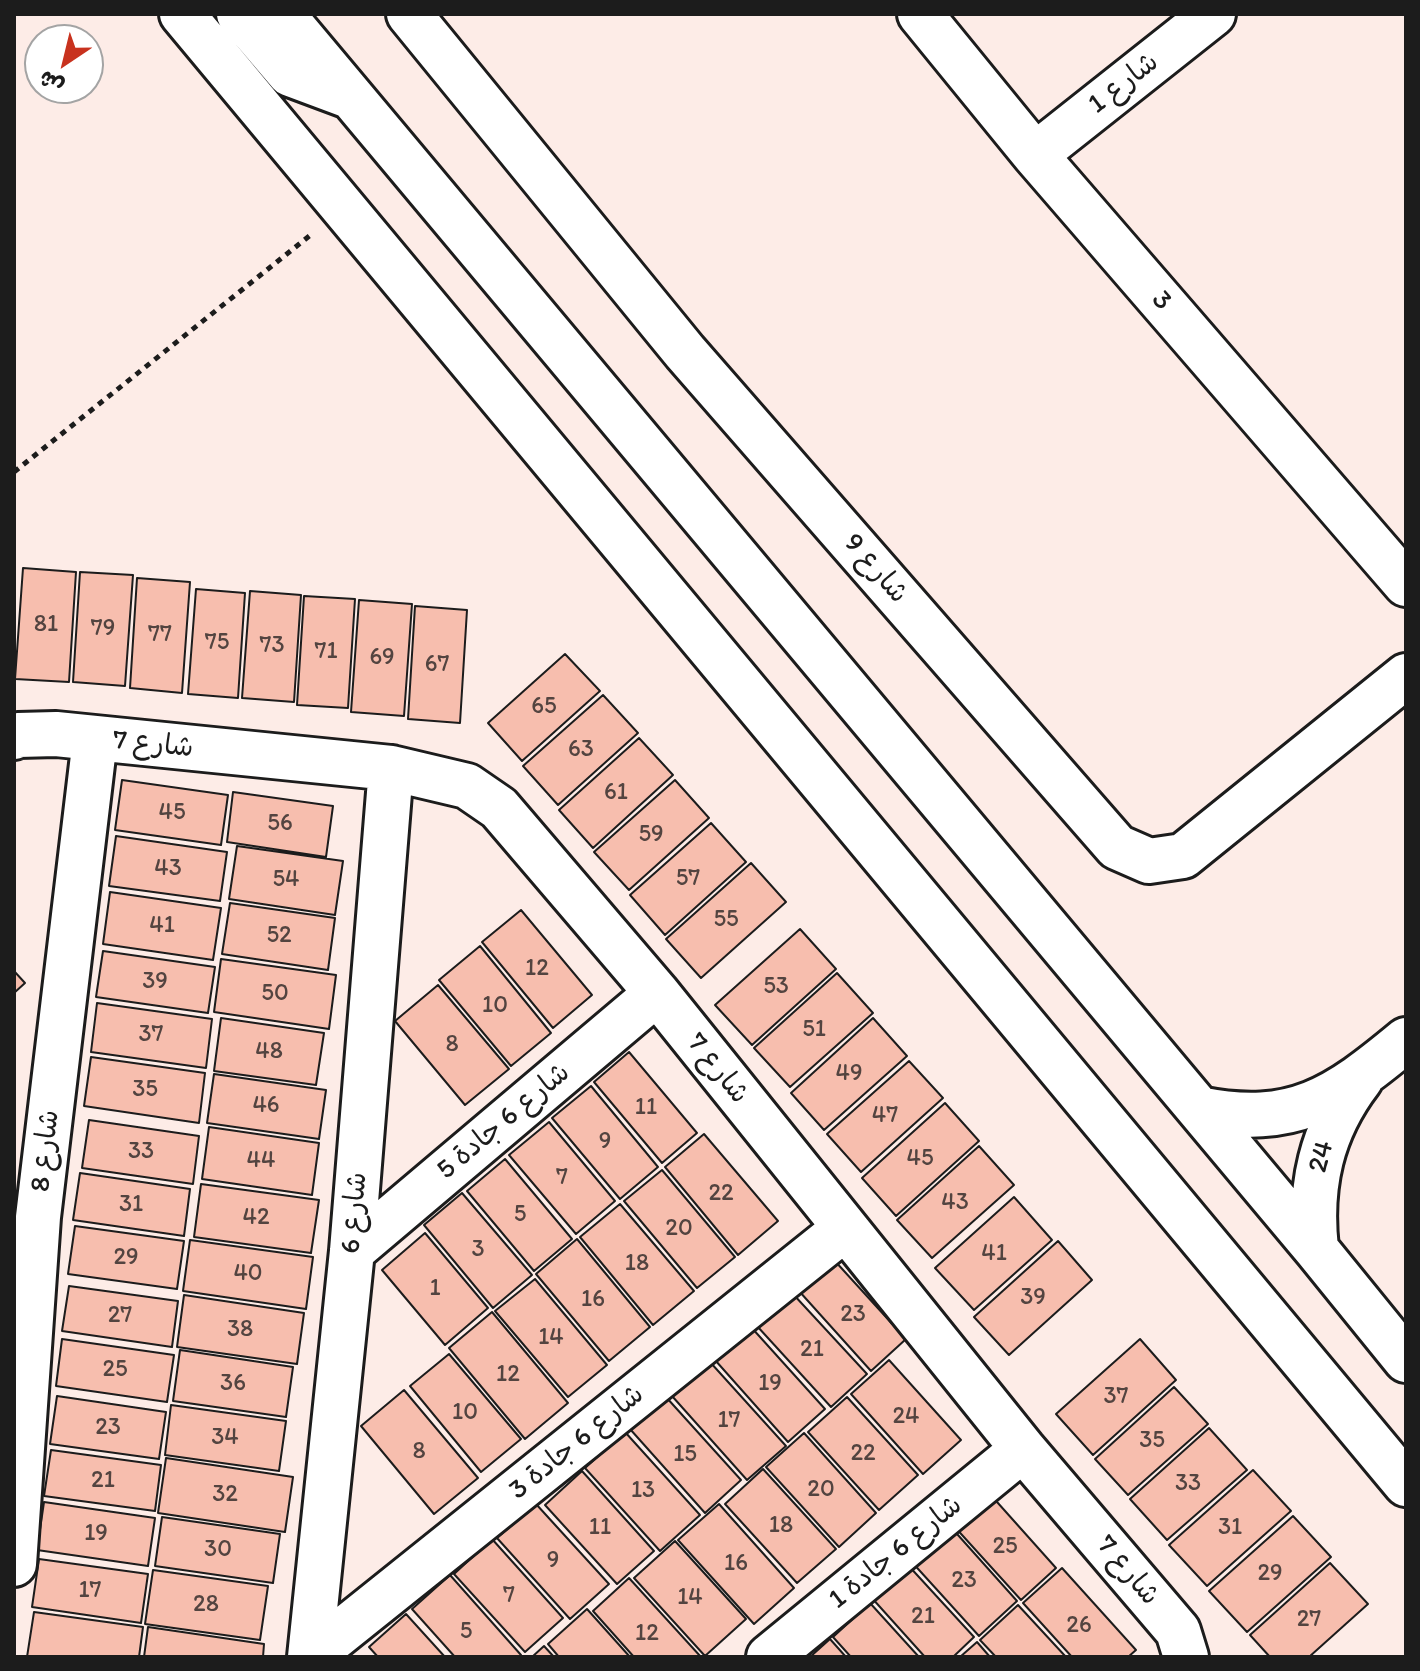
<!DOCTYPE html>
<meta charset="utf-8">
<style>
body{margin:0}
#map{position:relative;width:1420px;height:1671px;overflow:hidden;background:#fdece7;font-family:Itim,"Playpen Sans Arabic",sans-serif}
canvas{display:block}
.frame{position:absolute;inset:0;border:16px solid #1c1c1c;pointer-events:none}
.north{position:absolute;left:24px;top:24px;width:80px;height:80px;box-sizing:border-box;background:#fff;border:2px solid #a4a4a4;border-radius:50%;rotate:215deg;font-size:22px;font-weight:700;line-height:32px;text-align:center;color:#1c1c1c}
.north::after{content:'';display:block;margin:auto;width:28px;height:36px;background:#c8321e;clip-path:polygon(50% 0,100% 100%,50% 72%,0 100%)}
</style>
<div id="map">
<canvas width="1420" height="1671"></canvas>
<div class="frame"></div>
<div class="north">ش</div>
</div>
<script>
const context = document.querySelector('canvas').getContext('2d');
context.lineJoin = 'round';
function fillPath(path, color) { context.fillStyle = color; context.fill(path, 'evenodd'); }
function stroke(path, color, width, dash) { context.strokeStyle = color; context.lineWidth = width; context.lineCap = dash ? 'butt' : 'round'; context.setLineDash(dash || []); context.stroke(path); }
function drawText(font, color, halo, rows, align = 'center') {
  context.font = font + ' Itim,"Playpen Sans Arabic",sans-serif'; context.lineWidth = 7; context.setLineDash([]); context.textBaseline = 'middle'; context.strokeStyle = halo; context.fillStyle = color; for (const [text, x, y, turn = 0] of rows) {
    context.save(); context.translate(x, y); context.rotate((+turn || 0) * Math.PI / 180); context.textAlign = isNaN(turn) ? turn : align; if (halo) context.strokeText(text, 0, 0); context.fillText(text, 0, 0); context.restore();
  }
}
const building = new Path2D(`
 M23,568l53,4 -7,110 -54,-3z
 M80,572l53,3 -8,111 -52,-4z
 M137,578l53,4 -8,111 -52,-5z
 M196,589l49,4 -7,105 -50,-4z
 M250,591l51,4 -7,107 -52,-4z
 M304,596l51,3 -7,109 -51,-3z
 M359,600l53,4 -8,112 -53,-4z
 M415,606l52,4 -7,113 -52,-4z
 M565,654l35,37 -78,70 -34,-38z
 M603,695l35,38 -80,72 -35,-39z
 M639,738l34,37 -80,73 -34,-38z
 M122,780l106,15 -7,50 -106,-15z
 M675,780l34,38 -80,72 -35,-38z
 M233,792l100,14 -7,51 -99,-15z
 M711,823l35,39 -81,73 -35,-40z
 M116,836l111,16 -7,49 -111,-15z
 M237,846l106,15 -8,54 -106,-16z
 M751,863l35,39 -85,76 -35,-39z
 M110,892l111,16 -8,52 -110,-16z
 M230,903l105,15 -7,52 -106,-16z
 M521,910l71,85 -39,33 -71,-86z
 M800,929l36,40 -84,76 -37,-40z
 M480,946l71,87 -40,33 -72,-86z
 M103,951l112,16 -7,46 -112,-16z
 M221,959l115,16 -7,54 -115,-17z
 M14,971l11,12 -11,10z
 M837,973l36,40 -83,74 -36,-39z
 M438,985l71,84 -44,36 -70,-84z
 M97,1003l115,16 -6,49 -115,-16z
 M221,1018l103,15 -8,52 -102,-14z
 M873,1018l34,38 -83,74 -33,-37z
 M629,1052l68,81 -35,30 -68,-81z
 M91,1057l114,16 -6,50 -115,-17z
 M909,1061l34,37 -82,74 -34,-38z
 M214,1074l112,16 -7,49 -112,-16z
 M591,1086l67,81 -38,32 -68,-81z
 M945,1103l34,38 -83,75 -34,-38z
 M89,1120l110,16 -6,48 -111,-16z
 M549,1122l66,79 -39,33 -67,-79z
 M209,1127l110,16 -7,52 -110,-16z
 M704,1134l74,87 -40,34 -73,-88z
 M979,1146l35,39 -82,73 -35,-38z
 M505,1159l67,80 -38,32 -67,-80z
 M662,1170l73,87 -38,31 -73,-87z
 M80,1173l110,16 -6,47 -111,-16z
 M201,1184l118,16 -8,53 -117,-16z
 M462,1193l70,82 -39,33 -69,-83z
 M1014,1197l38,43 -78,70 -39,-42z
 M620,1204l74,87 -41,34 -73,-88z
 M75,1226l109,15 -7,48 -109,-15z
 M425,1233l63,75 -43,37 -63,-75z
 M577,1239l73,88 -41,34 -73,-87z
 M190,1240l123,17 -7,52 -123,-18z
 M1058,1241l34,39 -83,75 -35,-38z
 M834,1260l72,79 -35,32 -72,-80z
 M535,1279l72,86 -39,32 -73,-86z
 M69,1286l109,15 -6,46 -110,-16z
 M793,1294l74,80 -36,33 -74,-81z
 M184,1295l120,18 -7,51 -120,-17z
 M492,1312l76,91 -43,36 -76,-91z
 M751,1327l74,82 -37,33 -73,-82z
 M62,1339l112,16 -7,47 -111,-16z
 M1140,1339l36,41 -83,75 -37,-41z
 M180,1350l113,17 -7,50 -113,-16z
 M449,1354l72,85 -40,33 -71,-86z
 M889,1360l72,80 -38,34 -72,-80z
 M710,1362l76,84 -39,34 -75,-84z
 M1174,1387l34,37 -80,71 -33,-36z
 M404,1390l74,88 -44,36 -73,-88z
 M57,1396l109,16 -7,47 -109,-15z
 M666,1397l75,83 -36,33 -75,-84z
 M847,1397l71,78 -39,35 -71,-78z
 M171,1405l115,16 -7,50 -114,-16z
 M1209,1428l38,42 -80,70 -37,-41z
 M625,1432l75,83 -40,36 -75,-83z
 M804,1433l72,80 -37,34 -73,-80z
 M51,1450l110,15 -6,46 -111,-15z
 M166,1458l127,19 -8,55 -127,-19z
 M763,1469l73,80 -39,34 -72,-79z
 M1253,1470l38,41 -84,75 -38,-41z
 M582,1471l72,80 -37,33 -72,-79z
 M989,1493l67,75 -35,32 -68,-75z
 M44,1502l111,16 -7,48 -111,-16z
 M536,1504l73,80 -39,35 -73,-81z
 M719,1504l75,84 -40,36 -76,-84z
 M1293,1516l38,41 -84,75 -38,-41z
 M162,1517l118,17 -7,49 -118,-17z
 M949,1525l68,76 -38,35 -69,-76z
 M492,1539l71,79 -38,34 -71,-78z
 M675,1541l71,78 -41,37 -71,-78z
 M39,1559l109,15 -7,49 -109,-16z
 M1330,1563l38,41 -59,53h-39l-20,-22z
 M907,1564l67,73 -21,20h-28l-54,-60z
 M1062,1568l74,82 -8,7h-56l-49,-54z
 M153,1570l115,16 -8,54 -115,-16z
 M450,1575l71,80 -3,2h-63l-43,-48z
 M629,1578l72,79h-67l-41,-46z
 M870,1603l49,54h-68l-18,-20z
 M1018,1605l48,52h-70l-16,-17z
 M587,1609l43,48h-71l-11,-13z
 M34,1612l109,15 -4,30h-112z
 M406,1614l39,43h-67l-9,-10z
 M148,1627l116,17 -1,13h-119z
 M830,1639l16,18h-36z
 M977,1642l13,15h-30z
 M544,1646l10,11h-22z`);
const path = new Path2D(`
 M14,472l299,-239`);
const minor = new Path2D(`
 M182,14l1224,1470
 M239,14l51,60 59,22
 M282,14l1034,1235 90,111
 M409,14l276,338 432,495 32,14 34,-5 223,-180
 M920,14l115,141 371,429
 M1035,155l178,-141
 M14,737l4,-2 38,-1 335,34 76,18 32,22 158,185 366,456 155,182 8,26
 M1199,1109c95,19 137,-11 207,-69
 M1316,1249c-7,-63 5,-118 44,-169
 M352,1251l305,-258
 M14,1564l24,-347 57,-478
 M310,1657l42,-406 39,-483
 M310,1657l534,-428
 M769,1657l254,-208`);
const numberNames = [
 ["81",46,625],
 ["79",103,629],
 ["77",160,635],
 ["75",217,643],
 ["73",272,646],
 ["71",326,652],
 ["69",382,658],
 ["67",437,665],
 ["65",544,707],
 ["63",581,750],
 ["61",616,793],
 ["45",172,813],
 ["56",280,824],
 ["59",651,835],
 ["43",168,869],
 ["57",688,879],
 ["54",286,880],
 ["55",726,920],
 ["41",162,926],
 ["52",279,936],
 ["12",537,969],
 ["39",155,982],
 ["53",776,987],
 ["50",275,994],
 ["10",495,1006],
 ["51",814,1030],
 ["37",151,1035],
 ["8",452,1045],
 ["48",269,1052],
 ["49",849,1074],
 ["35",145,1090],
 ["46",266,1106],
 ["11",646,1108],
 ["47",885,1116],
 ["9",605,1142],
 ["33",141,1152],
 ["45",920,1159],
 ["44",261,1161],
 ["7",562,1178],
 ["22",721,1194],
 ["43",955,1203],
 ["31",131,1205],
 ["5",520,1215],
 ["42",256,1218],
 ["20",679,1229],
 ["3",478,1250],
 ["41",994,1254],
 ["29",126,1258],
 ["18",637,1264],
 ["40",248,1274],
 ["1",435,1289],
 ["39",1033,1298],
 ["16",593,1300],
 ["23",853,1315],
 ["27",120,1316],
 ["38",240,1330],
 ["14",551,1338],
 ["21",812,1350],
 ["25",115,1370],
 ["12",508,1375],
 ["36",233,1384],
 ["19",770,1384],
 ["37",1116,1397],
 ["10",465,1413],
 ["24",906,1417],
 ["17",729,1421],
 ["23",108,1428],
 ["34",225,1438],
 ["35",1152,1441],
 ["8",419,1452],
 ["22",863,1454],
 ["15",685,1455],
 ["21",103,1481],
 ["33",1188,1484],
 ["20",821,1490],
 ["13",643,1491],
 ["32",225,1495],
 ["18",781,1526],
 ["11",600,1528],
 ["31",1230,1528],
 ["19",96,1534],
 ["25",1005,1547],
 ["30",218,1550],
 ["9",553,1561],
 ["16",736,1564],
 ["29",1270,1574],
 ["23",964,1581],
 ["17",90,1591],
 ["7",509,1596],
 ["14",690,1598],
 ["28",206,1605],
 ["21",923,1617],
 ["27",1309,1620],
 ["26",1079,1626],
 ["5",466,1632],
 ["12",647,1634]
];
const streetNames = [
 ["شارع 1",1124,84,-38],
 ["3",1161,301,49],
 ["شارع 9",875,569,49],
 ["شارع 7",153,745,6],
 ["شارع 7",717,1069,51],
 ["شارع 6 جادة 5",504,1122,-40],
 ["شارع 8",46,1151,-83],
 ["24",1322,1157,-75],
 ["شارع 6",355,1213,-85],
 ["شارع 6 جادة 3",577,1443,-39],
 ["شارع 6 جادة 1",896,1553,-39],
 ["شارع 7",1127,1571,50]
];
fillPath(building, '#f7beae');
stroke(building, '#1c1c1c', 2);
stroke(minor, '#1c1c1c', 50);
stroke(path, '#1c1c1c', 5, [6, 6]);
stroke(minor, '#fff', 44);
drawText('24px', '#534440', null, numberNames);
drawText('28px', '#1c1c1c', '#fff', streetNames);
</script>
